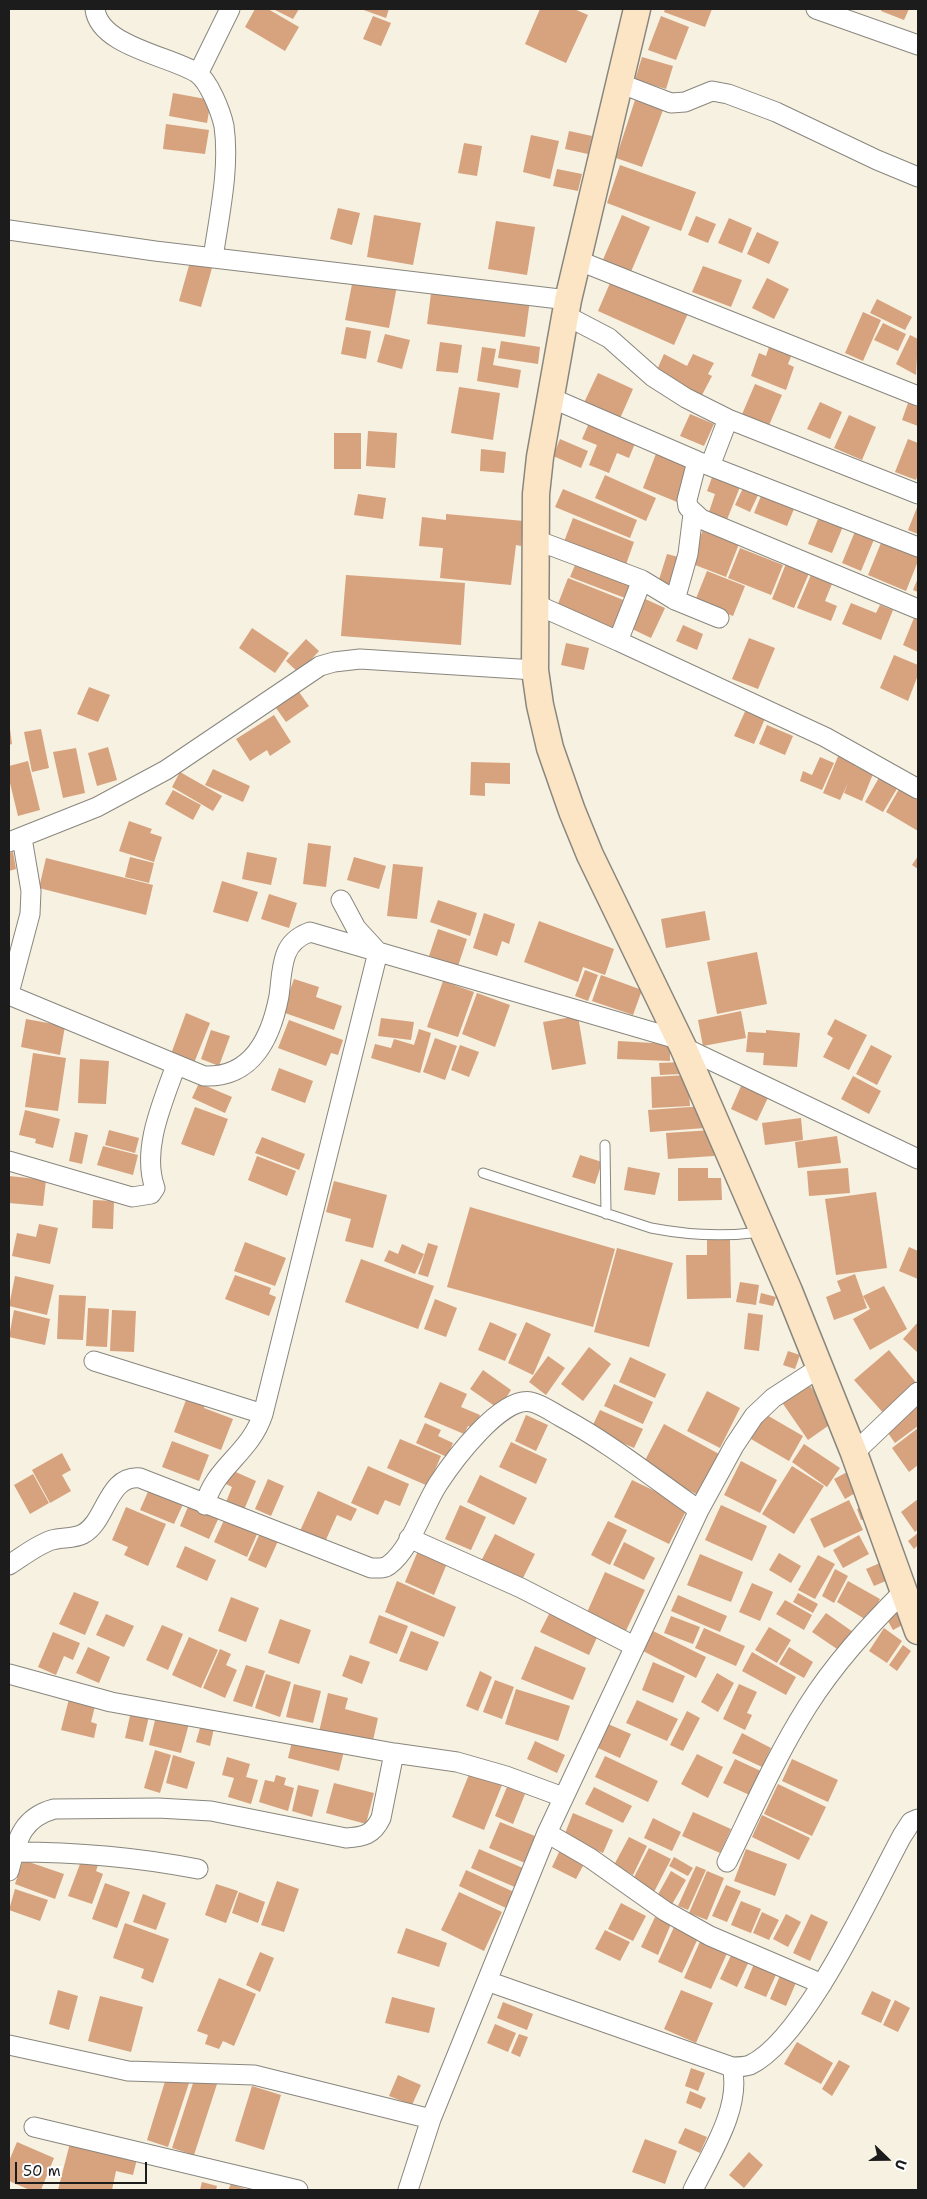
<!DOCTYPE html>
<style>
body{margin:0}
#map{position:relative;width:927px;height:2199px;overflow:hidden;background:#f6f1e1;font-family:"Shantell Sans",sans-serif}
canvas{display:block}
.frame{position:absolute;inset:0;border:10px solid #1c1c1c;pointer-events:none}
.north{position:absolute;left:862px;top:2134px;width:50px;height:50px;-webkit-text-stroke:4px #fff;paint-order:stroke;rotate:112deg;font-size:14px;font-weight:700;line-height:20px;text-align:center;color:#1c1c1c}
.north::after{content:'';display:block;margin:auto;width:18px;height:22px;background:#1c1c1c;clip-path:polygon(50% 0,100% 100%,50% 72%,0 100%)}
.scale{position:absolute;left:15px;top:2162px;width:132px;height:22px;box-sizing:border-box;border:2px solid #1c1c1c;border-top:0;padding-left:6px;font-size:15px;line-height:18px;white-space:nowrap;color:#1c1c1c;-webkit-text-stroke:4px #fff;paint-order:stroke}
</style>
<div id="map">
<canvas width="927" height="2199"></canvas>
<div class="frame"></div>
<div class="north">U</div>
<div class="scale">50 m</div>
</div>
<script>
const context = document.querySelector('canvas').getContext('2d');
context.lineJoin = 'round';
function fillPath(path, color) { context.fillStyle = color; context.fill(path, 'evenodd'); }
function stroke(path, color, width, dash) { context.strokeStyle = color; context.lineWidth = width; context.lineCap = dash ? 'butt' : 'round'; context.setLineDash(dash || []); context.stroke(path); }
const building = new Path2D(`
 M255,9h13l31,18 -14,24 -40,-24z
 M273,9h26l-6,10z
 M361,9h28l-3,9z
 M540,9h34l14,6 -22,48 -41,-19z
 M665,9h47l-7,18 -41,-15z
 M882,9h27l-5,11 -23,-9z
 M373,16l18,7 -10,23 -18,-7z
 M661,16l28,11 -13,33 -28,-10z
 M642,57l31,9 -7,23 -31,-9z
 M173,93l38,7 -4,23 -38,-7z
 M635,100l28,10 -21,57 -26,-9z
 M166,124l43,6 -4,24 -42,-5z
 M569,131l23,5 -4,18 -23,-5z
 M531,135l28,6 -9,38 -27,-7z
 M464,143l18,3 -5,30 -19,-3z
 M620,165l76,27 -15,39 -74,-28z
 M557,169l25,5 -4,17 -25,-5z
 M338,208l22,5 -8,32 -22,-6z
 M374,215l47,8 -8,42 -46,-8z
 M622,215l28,12 -20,47 -28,-12z
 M696,216l20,8 -8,19 -20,-8z
 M729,218l23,10 -10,25 -24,-10z
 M496,221l39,6 -8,48 -39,-6z
 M757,232l22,10 -10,22 -22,-10z
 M190,262l22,6 -11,39 -22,-6z
 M703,266l39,14 -11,27 -39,-15z
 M613,276l77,33 -16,36 -76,-34z
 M767,278l22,11 -15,30 -22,-11z
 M353,279l44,7 -8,42 -44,-8z
 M432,286l98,14 -5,37 -98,-13z
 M877,299l35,18 -7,13 -35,-17z
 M863,312l18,8 -18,41 -18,-8z
 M883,323l23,11 -8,17 -24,-11z
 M346,327l25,4 -5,28 -25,-5z
 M385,334l25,6 -8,29 -25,-7z
 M910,335l8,4 -2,36 -20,-11z
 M501,341l39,6 -2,17 -40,-6z
 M771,341l23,8 -6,15 6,3 -8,23 -35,-14 8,-23 7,3z
 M440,342l22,3 -4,28 -22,-2z
 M482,347l14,2 -3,16 28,5 -3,18 -41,-7z
 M664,354l23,12 6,-12 21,9 -6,11 4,2 -10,19 -46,-23z
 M598,373l35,16 -15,34 -36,-16z
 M755,384l27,11 -15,35 -27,-11z
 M459,387l41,6 -7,47 -42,-7z
 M820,402l22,10 -12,27 -23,-10z
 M908,403l10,4v19l-16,-6z
 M690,414l24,10 -10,22 -24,-10z
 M849,415l27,12 -14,33 -28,-12z
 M589,423l47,18 -7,17 -12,-5 -8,20 -20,-8 8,-20 -15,-6z
 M368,431l29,2 -2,35 -29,-2z
 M334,433h27v36h-27z
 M560,439l28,12 -7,17 -28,-12z
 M908,439l10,4v31l-2,6 -21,-8z
 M481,449l25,3 -2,21 -24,-2z
 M657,451l35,14 -15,37 -34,-14z
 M714,472l28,10 -16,40 -18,-7 7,-21 -8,-3z
 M605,475l51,23 -10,23 -51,-23z
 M744,486l15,7 -9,19 -15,-7z
 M563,489l74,31 -7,18 -75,-31z
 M763,491l33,13 -9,22 -33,-13z
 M358,494l28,4 -3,21 -29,-4z
 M918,505v29l-10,-4z
 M446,514l78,7 -3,25 -5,-1 -5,40 -71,-7 3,-30 -24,-2 3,-29 24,3z
 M820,514l24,10 -12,29 -24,-9z
 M573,518l61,24 -10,28 -62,-23z
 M856,529l19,8 -14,34 -19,-8z
 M703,530l36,14 -13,33 -36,-14z
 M883,538l35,14v9l-12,30 -38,-16z
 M740,548l43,17 -12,30 -43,-17z
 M667,554l15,4 -10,33 -15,-5z
 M578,558l54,21 -7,19 -55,-21z
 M787,561l23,10 -16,37 -22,-9z
 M813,570l21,9 -9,22 12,5 -6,15 -34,-13z
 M707,571l38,15 -12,30 -38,-15z
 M346,575l119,8 -4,62 -120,-9z
 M568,578l58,23 -12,31 -58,-23z
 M918,578v14l-5,-2z
 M643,598l22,10 -14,30 -21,-10z
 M851,603l25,10 4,-8 13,5 -12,30 -39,-16z
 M914,618l4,2v32l-15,-7z
 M683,625l20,9 -6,16 -21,-9z
 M252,628l37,25 -14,20 -36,-25z
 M749,638l26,10 -17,41 -26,-10z
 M306,639l13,12 -20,22 -13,-12z
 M566,643l23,5 -5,22 -23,-5z
 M894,655l24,10v10l-10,26 -28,-13z
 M89,687l21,8 -12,27 -21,-8z
 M299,692l10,14 -23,16 -10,-14z
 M748,705l19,9 -13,30 -20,-8z
 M274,715l17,27 -21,14 -3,-6 -17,11 -14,-22z
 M767,725l26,11 -8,19 -26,-11z
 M10,729l2,15 -3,1v-15z
 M41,729l8,39 -17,4 -8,-40z
 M108,747l9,33 -20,6 -9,-33z
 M76,748l9,45 -22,5 -10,-46z
 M839,754l18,7 -2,5 18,8 -11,27 -18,-8 4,-10 -8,17 -17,-7z
 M820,757l14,6 -12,27 -22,-9 3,-10 9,4z
 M28,761l12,49 -22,6 -9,-37v-13z
 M471,762l39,1v21l-25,-1v13l-15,-1z
 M213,769l37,17 -7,16 -38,-17z
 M180,772l42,24 -9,15 -41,-24z
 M880,776l18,11 -15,25 -18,-10z
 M899,789l19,11v31l-32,-19z
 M173,790l28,15 -8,15 -28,-16z
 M129,821l23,8 -2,4 12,4 -8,25 -35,-11z
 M308,843l23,3 -5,41 -23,-3z
 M13,852l3,17 -7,2v-18z
 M247,852l30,6 -6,27 -29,-6z
 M918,856v13l-6,-4z
 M130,857l24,6 -5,20 -24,-6z
 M354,857l32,9 -7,23 -32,-9z
 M46,858l107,27 -7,30 -107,-27z
 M393,864l30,3 -6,52 -30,-3z
 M222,881l36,11 -10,30 -35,-10z
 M269,894l28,9 -8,25 -28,-9z
 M438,900l39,13 -7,23 -40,-14z
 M705,911l5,29 -44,8 -5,-29z
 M484,913l31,11 -6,20 -7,-3 -5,15 -24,-8z
 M539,921l75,28 -9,26 -22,-8 -5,15 -54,-20z
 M438,929l29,10 -9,27 -29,-10z
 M757,952l10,52 -50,10 -10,-52z
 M585,970l13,5 -10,26 -13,-5z
 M601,975l41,15 -9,25 -41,-14z
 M294,979l25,8 -3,10 26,9 -8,24 -52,-18z
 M443,981l31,11 -16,45 -31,-10z
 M477,993l33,12 -15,42 -33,-13z
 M741,1011l5,27 -43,8 -5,-26z
 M186,1013l24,10 -16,40 -23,-9z
 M578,1016l8,48 -34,6 -9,-48z
 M381,1018l33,4 -3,18 -33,-4z
 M26,1019l39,7 -5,29 -39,-8z
 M835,1019l32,16 -18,35 -26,-13 10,-19 -6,-4z
 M289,1020l54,20 -5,15 -7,-2 -5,13 -48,-18z
 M419,1029l12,4 -11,40 -49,-15 4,-14 16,4 3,-9 20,6z
 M211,1030l19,6 -11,30 -18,-7z
 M766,1030l34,3 -3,34 -34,-2 1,-12 -18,-1 2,-20 18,1z
 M435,1038l22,8 -12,34 -22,-8z
 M618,1041l52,3v17l-53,-2z
 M460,1045l19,7 -10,25 -18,-7z
 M871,1045l21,11 -15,29 -21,-11z
 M33,1053l33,5 -8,53 -33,-4z
 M80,1059l29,2 -3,43 -28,-1z
 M682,1062v12l-22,1 -1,-12z
 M279,1068l34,13 -8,22 -34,-13z
 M688,1075l2,31 -38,2 -1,-31z
 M853,1076l28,15 -12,23 -28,-15z
 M745,1077l27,12 -15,32 -26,-12z
 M199,1083l33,14 -7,16 -33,-15z
 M704,1106l1,22 -55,4 -2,-22z
 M195,1107l33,12 -14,37 -33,-12z
 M25,1110l35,9 -7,29 -18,-5 1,-4 -17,-4z
 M801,1118l2,22 -38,5 -3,-22z
 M109,1130l30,8 -4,15 -30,-8z
 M712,1130l2,26 -46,3 -2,-26z
 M75,1132l13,3 -6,29 -13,-3z
 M837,1136l4,27 -43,5 -3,-26z
 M262,1137l43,17 -6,16 -44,-17z
 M103,1146l35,9 -5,20 -36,-10z
 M580,1155l22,7 -7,22 -23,-7z
 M257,1156l39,15 -9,25 -39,-16z
 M628,1167l32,6 -5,22 -31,-5z
 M678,1168h30v10h13l1,22 -44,1z
 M848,1168l2,25 -41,3 -2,-25z
 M9,1176l37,4 -3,26 -34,-3z
 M334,1181l53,14 -14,53 -28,-7 6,-22 -25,-7z
 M876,1192l11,76 -51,7 -11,-76z
 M93,1200l21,1 -1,28 -21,-1z
 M470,1207l145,42 -22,78 -146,-40z
 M39,1224l19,4 -8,36 -38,-8 5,-23 19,4z
 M707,1240h23l1,58 -44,1 -1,-44h21z
 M245,1242l41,16 -11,28 -41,-15z
 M428,1243l10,3 -10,31 -10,-3z
 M402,1244l22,10 -9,20 -31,-13 5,-11 9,4z
 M909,1247l9,4v28l-19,-8z
 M617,1248l56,15 -24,84 -55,-15z
 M361,1259l73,27 -16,43 -73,-27z
 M855,1274l12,34 -33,12 -8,-23 15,-6 -4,-10z
 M235,1275l36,13 -2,6 7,3 -7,19 -44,-17z
 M15,1276l39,9 -7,30 -38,-9z
 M740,1282l19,3 -3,20 -20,-3z
 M884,1286l23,43 -37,21 -17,-31 17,-10 -7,-13z
 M761,1293l15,4 -3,9 -14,-3z
 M59,1295l27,1 -3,44 -26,-1z
 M435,1299l22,9 -11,29 -22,-8z
 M88,1308l21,1 -2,38 -21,-1z
 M14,1310l36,9 -5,26 -36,-8z
 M112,1310l24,1 -2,41 -24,-1z
 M748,1313l15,2 -4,36 -15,-2z
 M490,1322l27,12 -12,27 -27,-11z
 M526,1322l25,12 -18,41 -25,-12z
 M918,1322v31l-15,-14z
 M589,1347l22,17 -28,37 -22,-17z
 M889,1350l29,35 -33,30 -31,-35z
 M788,1351l12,4 -5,14 -12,-4z
 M548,1356l17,12 -19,27 -17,-13z
 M630,1357l36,17 -11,24 -36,-16z
 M483,1370l28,20 -12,19 -29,-20z
 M806,1380l29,41 -27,19 -29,-42z
 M440,1382l27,12 -6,13 19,8 -5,14 -7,-3 -4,8 -40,-17z
 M614,1384l39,18 -10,22 -39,-18z
 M707,1391l33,17 -20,40 -33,-17z
 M189,1392l18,7 -3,9 29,11 -12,31 -47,-18z
 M918,1401v25l-23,17 -12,-17z
 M600,1410l43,19 -9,19 -43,-19z
 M765,1414l38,22 -14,25 -38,-22z
 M526,1415l22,10 -12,26 -21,-10z
 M425,1423l16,7 -3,6 15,7 -6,14 -31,-14z
 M664,1424l55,30 -21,41 -56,-29z
 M918,1428v37l-9,7 -17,-24z
 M400,1439l41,17 -13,30 -41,-18z
 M172,1441l37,14 -10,26 -37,-14z
 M511,1442l36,17 -11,25 -37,-17z
 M804,1444l36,24 -13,19 -35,-25z
 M62,1453l9,17 -9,5 9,16 -21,12 -18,-33z
 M741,1461l36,19 -17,33 -36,-18z
 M368,1466l41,18 -9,22 -15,-6 -7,15 -27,-12z
 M792,1466l32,20 -30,48 -32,-20z
 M229,1469l27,12 -12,29 -18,-8 6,-15 -8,-4z
 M851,1470l11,19 -17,10 -11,-20z
 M33,1474l16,29 -19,11 -16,-29z
 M480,1475l47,23 -13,27 -47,-23z
 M268,1479l16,7 -13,30 -16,-7z
 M632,1480l56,27 -19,37 -55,-27z
 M150,1487l34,15 -10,22 -34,-14z
 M318,1491l39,18 -6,12 -14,-6 -12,27 -25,-11z
 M918,1499v30l-3,3 -14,-20z
 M849,1500l14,30 -39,18 -14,-29z
 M190,1502l30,13 -11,24 -29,-13z
 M460,1505l26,12 -15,33 -26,-11z
 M721,1505l46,21 -15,35 -47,-21z
 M865,1506l4,11 -8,3 -4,-11z
 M126,1507l40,17 -18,42 -24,-11 4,-8 -16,-7z
 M225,1518l33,14 -11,25 -33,-15z
 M608,1521l19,9 -17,35 -19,-10z
 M260,1533l18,8 -12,27 -18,-8z
 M918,1533v12l-4,4 -6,-8z
 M495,1534l40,20 -16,32 -40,-21z
 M859,1535l10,19 -26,14 -10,-18z
 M624,1542l31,16 -11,22 -31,-15z
 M185,1546l31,14 -9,21 -31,-14z
 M420,1546l28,15 -14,34 -29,-13z
 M779,1553l22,13 -10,17 -22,-13z
 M700,1554l43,18 -12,30 -44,-17z
 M818,1555l17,9 -20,35 -17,-9z
 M880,1563l8,17 -14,6 -8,-17z
 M835,1569l13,7 -14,27 -12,-7z
 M605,1572l40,18 -21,45 -39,-18z
 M397,1581l59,26 -12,30 -59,-25z
 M848,1581l32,18 -12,22 -31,-19z
 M752,1583l21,9 -13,29 -21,-9z
 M74,1592l25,10 -14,33 -26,-11z
 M798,1593l20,11 -5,9 -20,-11z
 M678,1595l49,21 -7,16 -49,-21z
 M231,1597l28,11 -13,34 -28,-11z
 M785,1600l27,15 -8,15 -28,-16z
 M897,1607l9,16 -13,7 -9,-16z
 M552,1608l48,23 -11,24 -49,-23z
 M826,1613l27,19 -13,19 -28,-19z
 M106,1614l28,12 -10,21 -28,-12z
 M379,1615l29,11 -11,28 -28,-11z
 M671,1616l29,11 -7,17 -29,-11z
 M280,1619l31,11 -12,34 -31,-11z
 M162,1625l21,9 -15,36 -22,-10z
 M769,1627l22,13 -14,23 -22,-13z
 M704,1628l41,18 -9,20 -41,-18z
 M884,1628l18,13 -15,22 -18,-12z
 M651,1630l55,27 -10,21 -55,-28z
 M411,1631l28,11 -12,29 -28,-10z
 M53,1632l27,11 -7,17 -9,-4 -8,19 -18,-8z
 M189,1637l29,13 -17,38 -29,-13z
 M903,1645l8,6 -14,20 -8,-6z
 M535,1646l51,22 -13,32 -52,-21z
 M88,1647l22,10 -11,26 -23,-10z
 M789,1647l24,15 -9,16 -25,-14z
 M220,1649l11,5 -5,11 11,5 -12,28 -22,-10z
 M752,1652l44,25 -10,18 -44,-24z
 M350,1655l20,7 -8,22 -20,-8z
 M653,1662l32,14 -12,27 -31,-13z
 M246,1665l19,6 -13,36 -19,-6z
 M480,1671l12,6 -14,34 -12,-5z
 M717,1673l17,10 -16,29 -17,-10z
 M266,1674l25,8 -11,35 -25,-9z
 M495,1680l19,7 -12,32 -19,-7z
 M294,1684l27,7 -8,32 -27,-6z
 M739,1684l18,8 -10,21 5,2 -7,15 -22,-11z
 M516,1689l54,17 -12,35 -53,-17z
 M328,1693l20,5 -3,11 33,9 -6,27 -53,-13z
 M70,1695l26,7 -5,20 6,2 -3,14 -33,-8z
 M637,1700l41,19 -11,22 -41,-18z
 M132,1707l18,5 -7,30 -18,-4z
 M687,1711l13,7 -17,33 -13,-6z
 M157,1712l33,8 -9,33 -32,-8z
 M202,1721l13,3 -5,22 -14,-4z
 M608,1724l23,10 -11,24 -22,-10z
 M742,1733l29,15 -9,19 -30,-14z
 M293,1738l51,13 -5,20 -51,-13z
 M535,1741l30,14 -8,18 -30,-14z
 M155,1750l16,5 -11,38 -16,-5z
 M697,1754l26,13 -15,31 -27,-14z
 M173,1755l22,7 -8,27 -21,-6z
 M605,1756l53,25 -10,21 -53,-25z
 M227,1757l23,7 -4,13 12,3 -7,24 -23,-7 6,-19 -12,-3z
 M735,1759l30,14 -11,24 -31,-14z
 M792,1759l46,21 -10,22 -46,-21z
 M470,1772l32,13 -18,45 -32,-13z
 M276,1775l10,3 -2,7 10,3 -6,23 -29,-9 6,-22 9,2z
 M334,1783l40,10 -8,31 -40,-11z
 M778,1784l48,23 -14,29 -48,-22z
 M298,1785l21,5 -7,27 -20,-6z
 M507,1787l18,7 -12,30 -18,-8z
 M594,1787l38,19 -9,17 -38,-19z
 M693,1812l38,17 -11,24 -38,-17z
 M573,1813l40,17 -10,23 -39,-17z
 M762,1815l48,23 -11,22 -47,-23z
 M653,1818l28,14 -9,19 -28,-13z
 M500,1822l35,14 -10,27 -36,-15z
 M629,1837l18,9 -14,29 -19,-10z
 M649,1848l22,11 -17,33 -22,-11z
 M479,1849l46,20 -8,19 -46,-20z
 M746,1849l41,15 -12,32 -41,-15z
 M560,1850l25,12 -9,17 -24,-12z
 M83,1856l16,6 -3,9 7,3 -11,30 -24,-8z
 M674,1857l19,11 -5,8 -19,-10z
 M23,1860l41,14 -9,25 -40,-15z
 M696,1866l10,4 -18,40 -10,-4z
 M466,1870l48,22 -8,16 -47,-22z
 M671,1871l15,9 -15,26 -15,-8z
 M707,1871l17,7 -17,42 -18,-7z
 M277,1881l22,8 -15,43 -23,-7z
 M105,1883l25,9 -13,36 -25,-9z
 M216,1884l22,7 -12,32 -21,-8z
 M726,1885l15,6 -14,31 -15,-6z
 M15,1889l33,11 -8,21 -31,-11z
 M239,1892l26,10 -7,21 -26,-10z
 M459,1892l43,20 -18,39 -43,-21z
 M143,1894l23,9 -10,27 -23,-8z
 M741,1901l20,8 -10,24 -20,-8z
 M621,1903l25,13 -13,25 -25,-12z
 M762,1912l17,8 -10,20 -16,-7z
 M786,1914l15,8 -13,25 -15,-8z
 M811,1914l17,8 -18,39 -17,-8z
 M655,1917l16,7 -13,31 -17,-8z
 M125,1923l44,16 -16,44 -12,-5 3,-9 -31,-11z
 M675,1925l24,11 -17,37 -24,-11z
 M406,1928l41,15 -8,24 -42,-14z
 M605,1930l25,12 -10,19 -25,-12z
 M702,1937l27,12 -18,40 -27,-11z
 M734,1949l17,8 -14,30 -17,-8z
 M260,1952l14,6 -14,34 -14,-7z
 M756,1959l23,9 -13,29 -22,-9z
 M782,1971l16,7 -12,28 -16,-7z
 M219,1978l37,16 -22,52 -11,-5 -4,8 -14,-5 3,-9 -11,-4z
 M58,1990l20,6 -9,34 -20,-6z
 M681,1990l32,13 -17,40 -32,-14z
 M872,1991l19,9 -10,23 -20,-9z
 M100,1996l43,11 -12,45 -43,-11z
 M392,1997l43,11 -6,25 -44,-10z
 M895,2000l15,8 -12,24 -15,-7z
 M503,2002l30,12 -6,16 -30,-12z
 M495,2024l21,9 -8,19 -21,-9z
 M519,2034l9,3 -8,20 -9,-4z
 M797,2042l36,21 -12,21 -37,-20z
 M839,2060l11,6 -18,30 -10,-7z
 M691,2068l14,5 -7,18 -13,-5z
 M167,2075l22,8 -21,64 -21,-7z
 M398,2075l23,10 -9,20 -23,-9z
 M195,2077l22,7 -23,71 -22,-7z
 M252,2086l29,9 -17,55 -29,-9z
 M690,2091l16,7 -5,11 -15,-6z
 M685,2128l22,9 -7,16 -22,-10z
 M71,2139l67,16 -5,20 -17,-4 -4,19h-54z
 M645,2139l32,12 -12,33 -33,-12z
 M17,2142l37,16 -13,32h-11l-21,-9v-20z
 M749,2152l14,13 -19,23 -15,-13z
 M202,2182l15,4 -1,4h-16z
 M231,2184l17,6h-20z`);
const lane = new Path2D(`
 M605,1145l1,69
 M483,1173l168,55c36,7 73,9 110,4`);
const street = new Path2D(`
 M95,9c4,37 75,47 102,64 12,8 24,39 27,53 6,43 -5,90 -11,132
 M816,9l102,36
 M198,74l32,-65
 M619,83l52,20 14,-1 27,-11 16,3 48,18 101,48 41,17
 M9,230l146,21 413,49
 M577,260l341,136
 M565,315l44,23 44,39 33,21 42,21 190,75
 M549,397l148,64 221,86
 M697,461l-10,39 1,7 13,12 217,90
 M710,466l18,-47
 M536,540l106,40 -24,61 207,96 93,52
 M642,580l33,20 44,18
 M675,600l13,-46 5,-40
 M535,604l83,37
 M9,842l88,-35 69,-37 154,-104 14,-4 26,-3 175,11
 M9,993l21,-79 1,-23 -9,-53
 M9,995l195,81c48,2 67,-38 75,-80 2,-14 2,-29 7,-42 4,-11 13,-18 24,-22l367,107
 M683,1047l235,112
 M9,1161l123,36 19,-3 4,-6c-14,-39 8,-86 21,-123
 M94,1361l169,53
 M854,1453l64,-61
 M205,1505c9,-38 45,-51 58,-91l115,-462 -22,-24 -15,-28
 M409,1538l112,50 113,58
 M9,1565c13,-8 29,-21 43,-25 11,-3 21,-1 31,-6 24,-13 24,-59 57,-56l231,90c7,0 13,1 18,-3 22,-16 34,-58 49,-81 15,-23 63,-88 93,-82 10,2 21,10 30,15 49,26 93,62 138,93
 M9,1674l102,28 283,51 63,9 49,14 57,21
 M547,1833l43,25 75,53 45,25 112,48
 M14,1852c63,0 122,5 184,17
 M727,1862c25,-51 49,-106 80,-155 27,-43 61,-80 97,-116
 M9,1871c8,-30 12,-53 45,-62l104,-1 53,3 135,27c17,-1 27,-3 35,-20l13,-65
 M487,1981l245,86c6,0 12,0 18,-2 55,-26 122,-174 152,-229l9,-14 7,-3
 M9,2045l119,26 126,4 177,44
 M34,2127l264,63
 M408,2190l23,-71 116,-286 152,-323 35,-64 20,-30 19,-18 46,-30
 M693,2190c17,-35 49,-83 39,-123`);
const secondary = new Path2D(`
 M637,9l-69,291 -28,157 -4,37 -1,176 5,35 10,43 22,63 18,44 93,192 106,244 65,162 64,178`);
fillPath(building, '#d7a27e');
stroke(lane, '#89867e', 11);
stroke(street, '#89867e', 21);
stroke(secondary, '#89867e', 29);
stroke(lane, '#fff', 9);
stroke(street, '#fff', 19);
stroke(secondary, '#fce5c4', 26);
</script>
